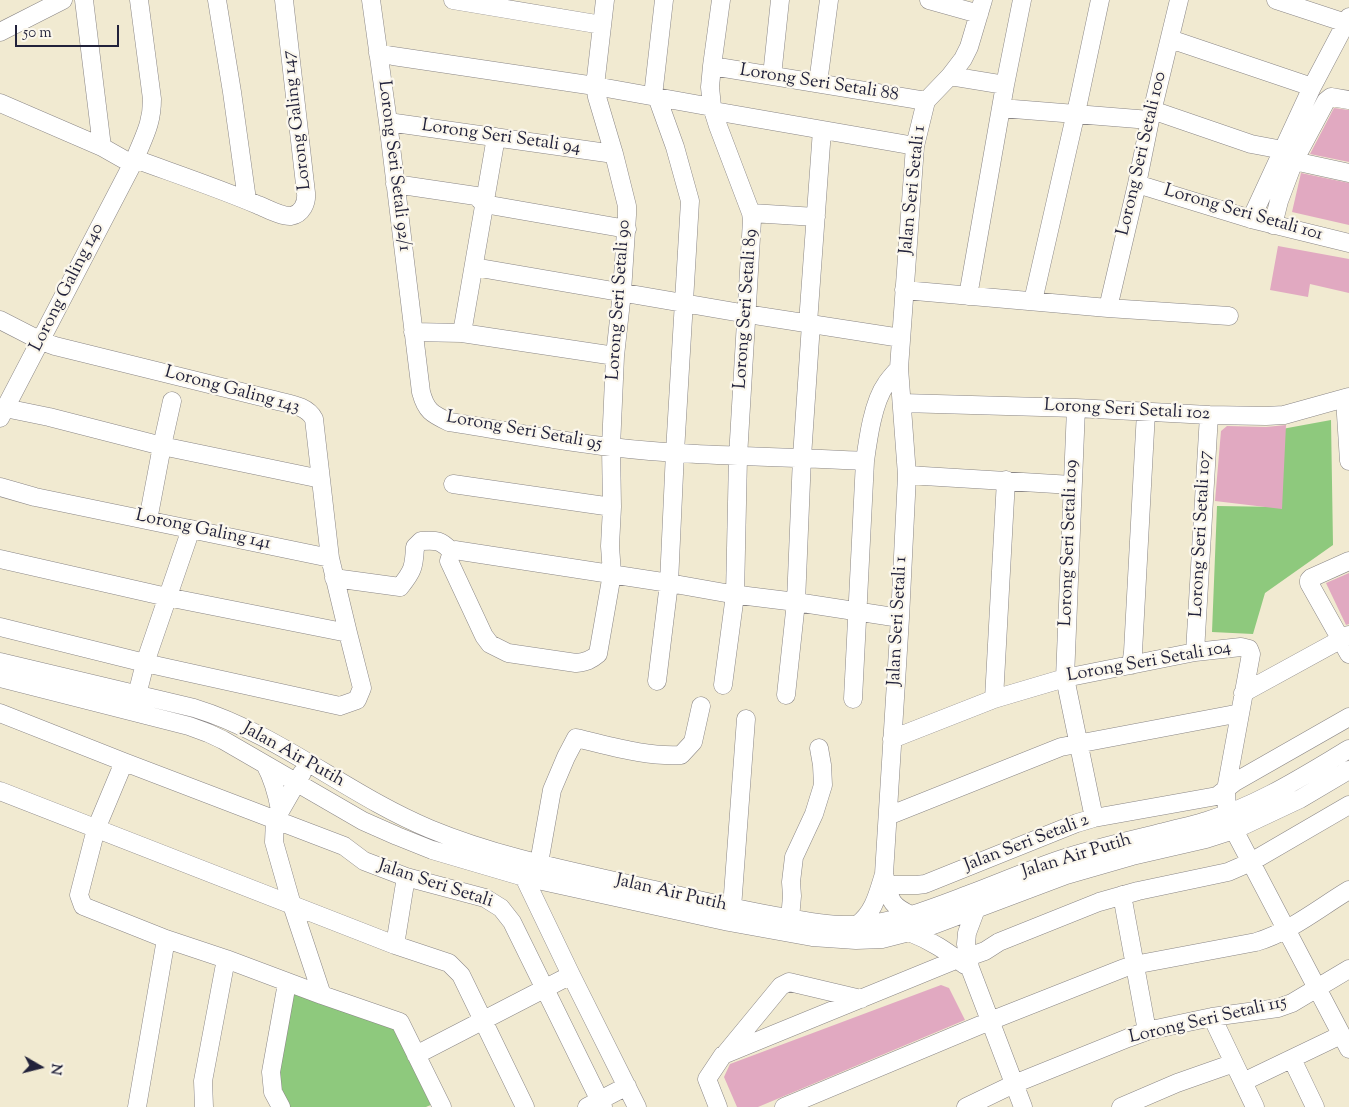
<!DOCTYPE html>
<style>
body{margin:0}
#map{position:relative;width:1349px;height:1107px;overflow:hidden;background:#f1ead1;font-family:"Sorts Mill Goudy",serif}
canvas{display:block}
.north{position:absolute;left:15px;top:1042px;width:50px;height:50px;-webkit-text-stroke:4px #fbf7ec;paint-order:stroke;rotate:98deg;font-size:14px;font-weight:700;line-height:20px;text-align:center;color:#22223b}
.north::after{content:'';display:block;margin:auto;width:18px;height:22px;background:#22223b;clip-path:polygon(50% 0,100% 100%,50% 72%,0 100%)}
.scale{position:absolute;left:15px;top:25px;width:104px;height:22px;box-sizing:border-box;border:2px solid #22223b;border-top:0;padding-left:6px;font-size:15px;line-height:18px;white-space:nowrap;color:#22223b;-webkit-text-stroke:4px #fbf7ec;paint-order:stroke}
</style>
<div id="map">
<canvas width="1349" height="1107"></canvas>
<div class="north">N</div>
<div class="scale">50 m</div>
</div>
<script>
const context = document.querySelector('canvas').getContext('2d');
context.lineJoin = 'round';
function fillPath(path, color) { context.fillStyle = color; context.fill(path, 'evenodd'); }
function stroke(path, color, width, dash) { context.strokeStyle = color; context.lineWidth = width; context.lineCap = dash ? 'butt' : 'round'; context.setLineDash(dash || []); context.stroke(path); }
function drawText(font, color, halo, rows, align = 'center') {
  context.font = font + ' "Sorts Mill Goudy",serif'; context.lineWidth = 4.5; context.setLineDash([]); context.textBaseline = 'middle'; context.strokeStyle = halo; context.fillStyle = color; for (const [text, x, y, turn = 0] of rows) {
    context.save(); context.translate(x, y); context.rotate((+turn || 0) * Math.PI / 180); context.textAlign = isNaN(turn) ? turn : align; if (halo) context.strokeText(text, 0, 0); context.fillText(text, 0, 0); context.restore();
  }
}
const green = new Path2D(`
 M1331,420l2,125 -68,48 -12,41 -41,-2 5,-126 63,1 2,-78z
 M291,991l104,36 38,77 -7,3h-137l-12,-25z`);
const building = new Path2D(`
 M1334,108l15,2v52l-39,-8z
 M1301,173l48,10v42l-57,-13z
 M1278,246l71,13v34l-39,-9 -2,13 -38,-7z
 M1286,425l-4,84 -67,-8 6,-70 6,-5 39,1z
 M1349,573v51l-3,1 -20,-42z
 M941,985l8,3 16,32 -207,87h-21l-13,-30 6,-13z`);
const minor = new Path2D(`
 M84,0l18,147
 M217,0l15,92 15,108
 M371,0l17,122 33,270c5,19 11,22 28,30 54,8 108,19 162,25 84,10 169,9 254,14
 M453,0l149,25
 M721,0l-9,66 -2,21 2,20 6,19 33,87 1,7 -14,237 -3,138 -12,90
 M929,0l50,14
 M1276,0l70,23
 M0,32l63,-32
 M1170,39l142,48
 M378,53l15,3 202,30 117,21
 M712,66l214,35
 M772,76l8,-76
 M950,76l55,9
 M818,83l11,-83
 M653,96l11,-96
 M0,103l102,44 30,17
 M1001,108l149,12
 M1152,110l99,34 32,6
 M714,111l201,35
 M388,122l226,32
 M135,159c41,15 83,29 123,46 8,3 24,12 33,11 11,-2 16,-13 15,-23l-22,-193
 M1294,161l55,12
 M395,184l81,12 8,8
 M1137,184l114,35 98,24
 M484,204l143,25
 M751,213l65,4
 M1251,219l61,-132 37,-70
 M1273,225l6,-24 15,-40 32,-60 5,-4 18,3
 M474,267l273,47 154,24
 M904,290l204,18 121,8
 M968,296l37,-211 17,-85
 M1033,301l46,-202 21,-99
 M1108,308l29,-124 13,-64 29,-120
 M0,320l41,21 14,5 219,54c14,4 33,5 40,19l16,139 18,75 14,55 -5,12 -17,6 -195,-43 -145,-36
 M808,323l14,-193
 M413,332l49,1 153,23
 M462,333l34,-196
 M1345,399l4,62
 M902,403l174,5 133,7 57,1 18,-1 65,-18
 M5,408l44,9 113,29 159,33
 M1076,408l-11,270 29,140
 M0,418l135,-259c9,-23 17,-35 17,-60l-13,-99
 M907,475l165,10
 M453,484l159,23
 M0,487l35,10 295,61
 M148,520l14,-74 10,-45
 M452,552l-3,9 35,75 6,8 18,9 68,10c10,-1 15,-3 22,-9l14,-80 -2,-28 2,-39 -1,-60 4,-91 7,-64 5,-77v-9l-13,-52 -17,-57 -2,-11 10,-86
 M452,552l4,-2 5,1 208,32 62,11 65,8 104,16
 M0,559l167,38 181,36
 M1349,561l-38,17 -2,2v3l40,71
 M334,578l66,9c13,-16 14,-20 15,-40l6,-6c16,-1 20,-1 31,11
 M1195,652l14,-237
 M0,662l194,46c85,26 154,87 236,121 70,29 146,43 220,60 40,9 81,19 121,26 28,5 57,11 86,10 40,-2 76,-17 113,-31 29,-11 57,-23 86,-33 35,-12 72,-20 108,-29 14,-4 28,-6 42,-11 53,-16 96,-44 143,-72
 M1131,665l2,-13 13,-240
 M0,678l189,48 19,7 15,7 140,81 34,15 35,14 92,27 205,45 83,15 44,3 26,-1 43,-11 141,-53 66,-19 74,-17 28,-9 66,-31 49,-29
 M657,681l12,-98 6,-131 15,-251 -15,-54 -18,-50
 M1243,693l106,-58
 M137,695l8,-32 46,-134
 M786,695l10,-93 6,-145 9,-133
 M853,699l12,-238c3,-22 8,-59 21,-77 4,-6 9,-11 13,-16
 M994,699l12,-219
 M0,713l124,49 220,84 20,15 42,16 79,21 16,10 11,14 91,185
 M892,739l102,-40 71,-21 130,-26 46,-5 8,2 2,5 -25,136 1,24 7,16 115,219
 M124,762l-28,67 -17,66 4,11 83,33 60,20 96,36 78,27 42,85
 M265,764c8,15 12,29 15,46
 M302,773l-27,47 -1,22 18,63 30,90
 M0,791l395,154 54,18 12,12 64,132
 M888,816l173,-69 169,-32 10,-2
 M539,863l13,-73 14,-33 10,-19c35,8 70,19 105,17l12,-13 8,-36
 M884,874c7,24 3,30 27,41
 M524,877l47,98 66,132
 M887,885h30l8,-1 152,-61 17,-5 123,-22 18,-14 114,-65
 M1122,895l25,136
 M732,908l14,-189
 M976,909l-9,24 -1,11 4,24 53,139
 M790,919l2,-23 -1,-14 3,-25 20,-43 9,-29 -1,-20 -3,-17
 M857,925c17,-12 21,-32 27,-51l16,-256 7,-143 -8,-107 16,-222 11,-45 24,-25 13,-17 6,-12 14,-47
 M909,932c23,9 37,19 56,33
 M395,945l11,-68
 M968,957l17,-6 14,-9 100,-40 39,-11 90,-19 23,-10 98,-57
 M1212,1017l43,90
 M725,1054l56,-68 8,-4 72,17
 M416,1055l155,-80
 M1292,1059l23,48
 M1243,1082l98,-47
 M137,1107l29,-168
 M204,1107l-1,-26 23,-122
 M281,1107l-8,-15 -2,-20 16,-89
 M587,1107l40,-21
 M718,1107l-11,-28 16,-24 235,-96
 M784,1107l206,-86 134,-53 10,-3 122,-23c34,-10 63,-34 93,-52
 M966,1107l48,-23 114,-46 19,-7 32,-7 33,-7 66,-9 14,-5 57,-34
 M1121,1107l56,-24 57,-20`);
const streetNames = [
 ["Lorong Seri Setali 88",819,84,9],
 ["Lorong Galing 147",298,120,-97],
 ["Lorong Seri Setali 94",501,138,8],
 ["Lorong Seri Setali 100",1143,154,-77],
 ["Lorong Seri Setali 92/1",393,166,83],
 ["Jalan Seri Setali 1",914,190,-84],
 ["Lorong Seri Setali 101",1243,214,16],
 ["Lorong Galing 140",68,288,-63],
 ["Lorong Seri Setali 90",620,300,-86],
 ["Lorong Seri Setali 89",747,309,-86],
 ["Lorong Galing 143",232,391,15],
 ["Lorong Seri Setali 102",1127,411,3],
 ["Lorong Seri Setali 95",524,432,10],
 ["Lorong Galing 141",203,531,12],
 ["Lorong Seri Setali 107",1202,534,-87],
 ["Lorong Seri Setali 109",1070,543,-88],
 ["Jalan Seri Setali 1",899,621,-87],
 ["Lorong Seri Setali 104",1149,663,-10],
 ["Jalan Air Putih",293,756,29],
 ["Jalan Seri Setali 2",1027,844,-21],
 ["Jalan Air Putih",1077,857,-17],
 ["Jalan Seri Setali",435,885,18],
 ["Jalan Air Putih",671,894,13],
 ["Lorong Seri Setali 115",1208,1021,-13]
];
fillPath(green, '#8ec97d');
fillPath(building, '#e1a9c1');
stroke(minor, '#8a8686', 19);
stroke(minor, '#fff', 18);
drawText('18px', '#22223b', '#fbf7ec', streetNames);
</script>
